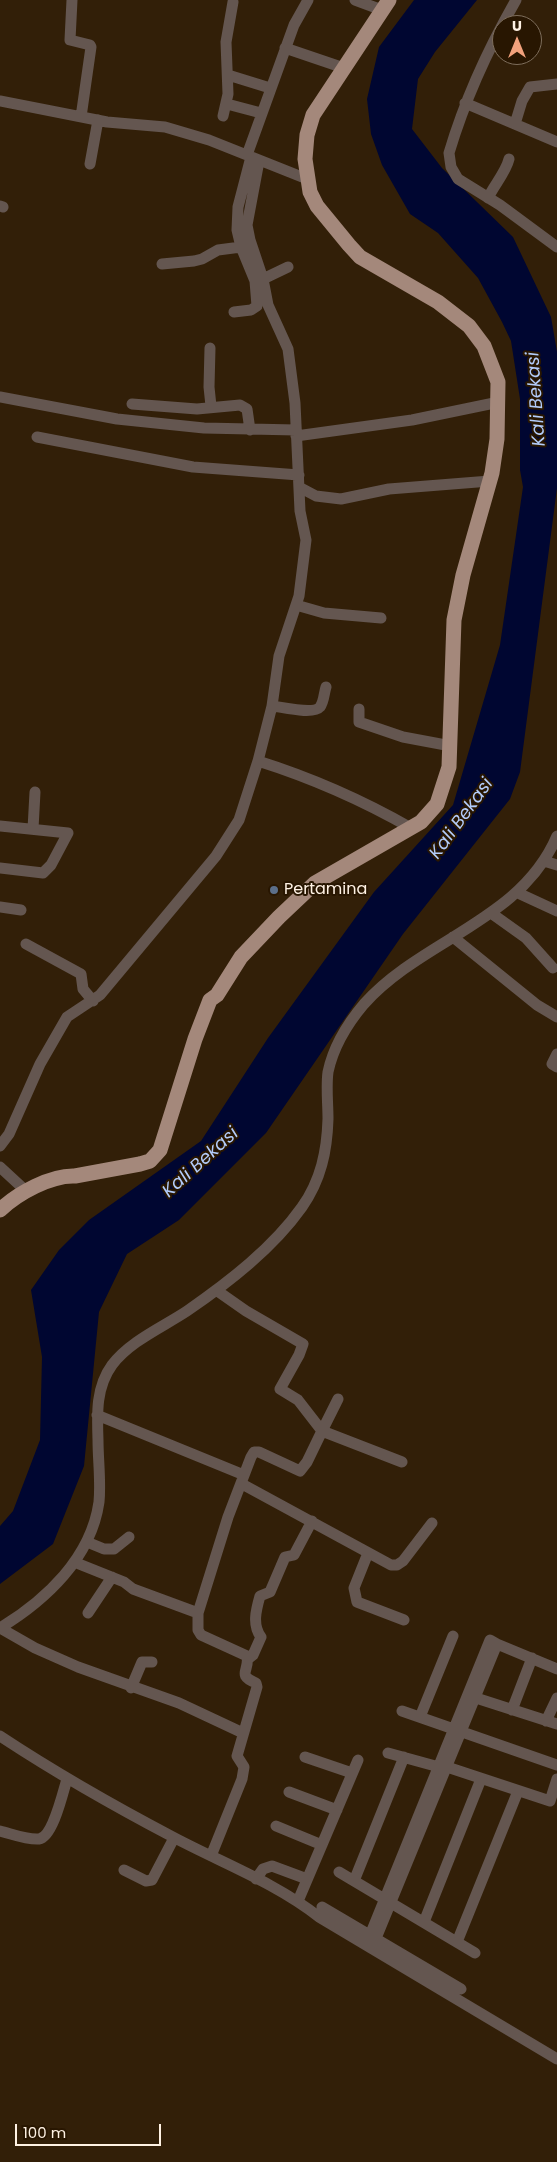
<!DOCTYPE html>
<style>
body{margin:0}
#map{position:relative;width:557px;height:2162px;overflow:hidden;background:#321f08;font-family:Poppins,sans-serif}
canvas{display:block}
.north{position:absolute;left:492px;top:15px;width:50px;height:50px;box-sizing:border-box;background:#281601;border:1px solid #7e6e5c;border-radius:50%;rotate:0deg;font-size:14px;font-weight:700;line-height:20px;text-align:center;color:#fff2e4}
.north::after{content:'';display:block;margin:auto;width:18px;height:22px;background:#f1a17c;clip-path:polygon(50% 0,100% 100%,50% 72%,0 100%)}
.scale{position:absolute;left:15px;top:2124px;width:146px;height:22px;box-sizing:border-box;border:2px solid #fff2e4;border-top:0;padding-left:6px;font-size:15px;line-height:18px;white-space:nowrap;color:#fff2e4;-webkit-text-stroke:4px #281601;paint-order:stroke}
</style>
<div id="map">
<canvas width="557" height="2162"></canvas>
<div class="north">U</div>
<div class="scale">100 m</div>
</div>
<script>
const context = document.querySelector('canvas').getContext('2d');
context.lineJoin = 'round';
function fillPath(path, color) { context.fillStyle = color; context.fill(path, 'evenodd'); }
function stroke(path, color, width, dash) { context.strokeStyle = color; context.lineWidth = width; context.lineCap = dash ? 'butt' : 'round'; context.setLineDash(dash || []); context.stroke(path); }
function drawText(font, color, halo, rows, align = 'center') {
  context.font = font + ' Poppins,sans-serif'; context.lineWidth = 4; context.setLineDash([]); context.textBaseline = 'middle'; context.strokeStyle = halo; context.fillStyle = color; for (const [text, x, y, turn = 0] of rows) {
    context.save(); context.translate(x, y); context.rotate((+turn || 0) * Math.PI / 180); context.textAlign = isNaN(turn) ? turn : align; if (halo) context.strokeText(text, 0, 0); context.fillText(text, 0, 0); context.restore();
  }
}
const water = new Path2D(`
 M414,0h63l-42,52 -17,27 -6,50 30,39 71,69 38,80 6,35v136l-37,284 -10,27 -107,135 -137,199 -87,87 -52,34 -28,58 -15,154 -31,78 -53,40v-58l13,-15 27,-71 2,-83 -11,-67 28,-40 30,-30 112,-79 67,-103 106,-146 79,-87 47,-160 23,-158 -3,-17v-71l-9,-58 -9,-19 -24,-44 -40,-45 -28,-19 -28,-49 -11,-31 -4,-35 12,-52z`);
const minor = new Path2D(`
 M72,0l-2,40 20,5 1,2 -10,70
 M355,0l27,10
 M516,0c-28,49 -51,99 -67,153l2,14 7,12 42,26 57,42
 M285,48l59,20
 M228,75l42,13
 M0,101l107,21 58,5 44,13 98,39
 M465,103l92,39
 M227,104l34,9
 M223,116l5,-22 -2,-52 7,-40
 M515,124l7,-23 8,-14 27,-3
 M247,155l47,-130 14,-25
 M90,164l8,-44
 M488,198c6,-13 18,-26 21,-39
 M0,206l3,1
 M162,264l32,-3 8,-2 16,-9 23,-3
 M263,279l25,-12
 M234,312l17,-2 6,-4 -2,-25 -14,-34 -4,-17 1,-23 13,-50
 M210,348l-1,39 2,19
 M0,397l117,22 87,9 92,2
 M132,404l65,5 43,-4 7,4 3,21
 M296,436l116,-16 87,-18
 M37,437l156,30 106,8
 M299,487l17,9 25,3 48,-10 101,-8
 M296,605l28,8 57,5
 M272,706c10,1 41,9 48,1 4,-5 4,-14 6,-20
 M359,709v13l44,15 48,9
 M258,761c54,17 104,39 153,67
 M0,826l68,7 -17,32 -8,8 -43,-5
 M33,829l2,-37
 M544,861l13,4
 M518,893l39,18
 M0,907l21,3
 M491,913l35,25 27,30
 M453,937l84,68 20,12
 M26,944l55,30 2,15 10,12
 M557,1054l-5,10 5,3
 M0,1146l9,-12 31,-70 27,-47 33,-22 116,-139 23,-36 19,-59 14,-55 7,-50 20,-60 7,-56 -6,-29 -5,-108 -7,-54 -20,-44 -5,-26 -13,-39 -3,-15 12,-64
 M0,1167l26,24
 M216,1290l30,21 57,33 -4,11 -19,34 18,11 24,31 16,-32
 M97,1415l147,60
 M242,1484l149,81h6l6,-4 29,-38
 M87,1542l17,7h10l15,-12
 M368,1553l-14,35 3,14 47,18
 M74,1562l50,20 9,7 65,24
 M88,1613l24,-36
 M0,1628c46,-28 91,-70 99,-126 2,-20 -1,-42 -1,-62 -1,-27 -2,-53 14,-75 18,-24 51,-38 75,-54 42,-29 86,-63 115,-104 19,-27 25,-56 26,-88 0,-16 -2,-32 0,-47 5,-24 20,-49 36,-68 58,-65 157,-83 193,-168
 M0,1628l35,20 43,19 101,36 64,30
 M497,1644l60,25
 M248,1659l5,-4 8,-18c-9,-12 -5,-27 -1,-41l10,-4 15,-35 9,-2 18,-34
 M131,1688l11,-26h10
 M476,1698l81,26
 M512,1710l20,-52
 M402,1711l155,54
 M420,1717l33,-81
 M546,1721l11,-23
 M0,1736c56,37 114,70 173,101 49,26 103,46 146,80l238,142
 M388,1753l51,14h8l103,34 7,-22
 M305,1757l47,16
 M289,1792l48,18
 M276,1826l46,19
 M0,1831c12,3 27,9 39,8 14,-2 24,-47 28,-60
 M211,1856l31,-77 2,-12 -7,-11 20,-69 -1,-4c-20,-8 -6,-12 -9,-27l-46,-21 -3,-5v-17l30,-96 23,-60 3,-5h5l41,19 7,-9 15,-31 80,31
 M124,1870l22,11 6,-1 22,-42
 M339,1872l136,81
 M256,1879l7,-10 9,-3 35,13
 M354,1881l50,-124
 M298,1901l60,-141
 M322,1907l139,82
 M424,1922l57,-143
 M457,1942l61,-151
 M366,1945l124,-305 7,4 -125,304`);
const major = new Path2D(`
 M0,1210c18,-17 51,-35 75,-34l65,-12 10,-3 10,-11 35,-111 15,-39 7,-5 24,-38 38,-40 36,-34 106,-61 16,-18 12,-37 5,-147 9,-45 29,-102 5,-34 1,-57 -14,-36 -15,-20 -31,-24 -78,-45 -11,-12 -32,-39 -7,-14 -5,-33 2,-24 6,-20 76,-115`);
const markers = [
 [274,890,5,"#5c6f8a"]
];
const poiNames = [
 ["Pertamina",284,890]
];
const waterNames = [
 ["Kali Bekasi",537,399,-94],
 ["Kali Bekasi",462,819,-54],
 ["Kali Bekasi",201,1163,-42]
];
fillPath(water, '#000631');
stroke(minor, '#645650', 11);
stroke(major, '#a4887b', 15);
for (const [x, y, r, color] of markers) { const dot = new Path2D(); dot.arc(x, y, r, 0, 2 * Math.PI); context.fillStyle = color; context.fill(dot); stroke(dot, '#281601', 2); }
drawText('16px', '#fff2e4', '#281601', poiNames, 'left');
drawText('italic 18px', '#b3ccfa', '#281601', waterNames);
</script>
